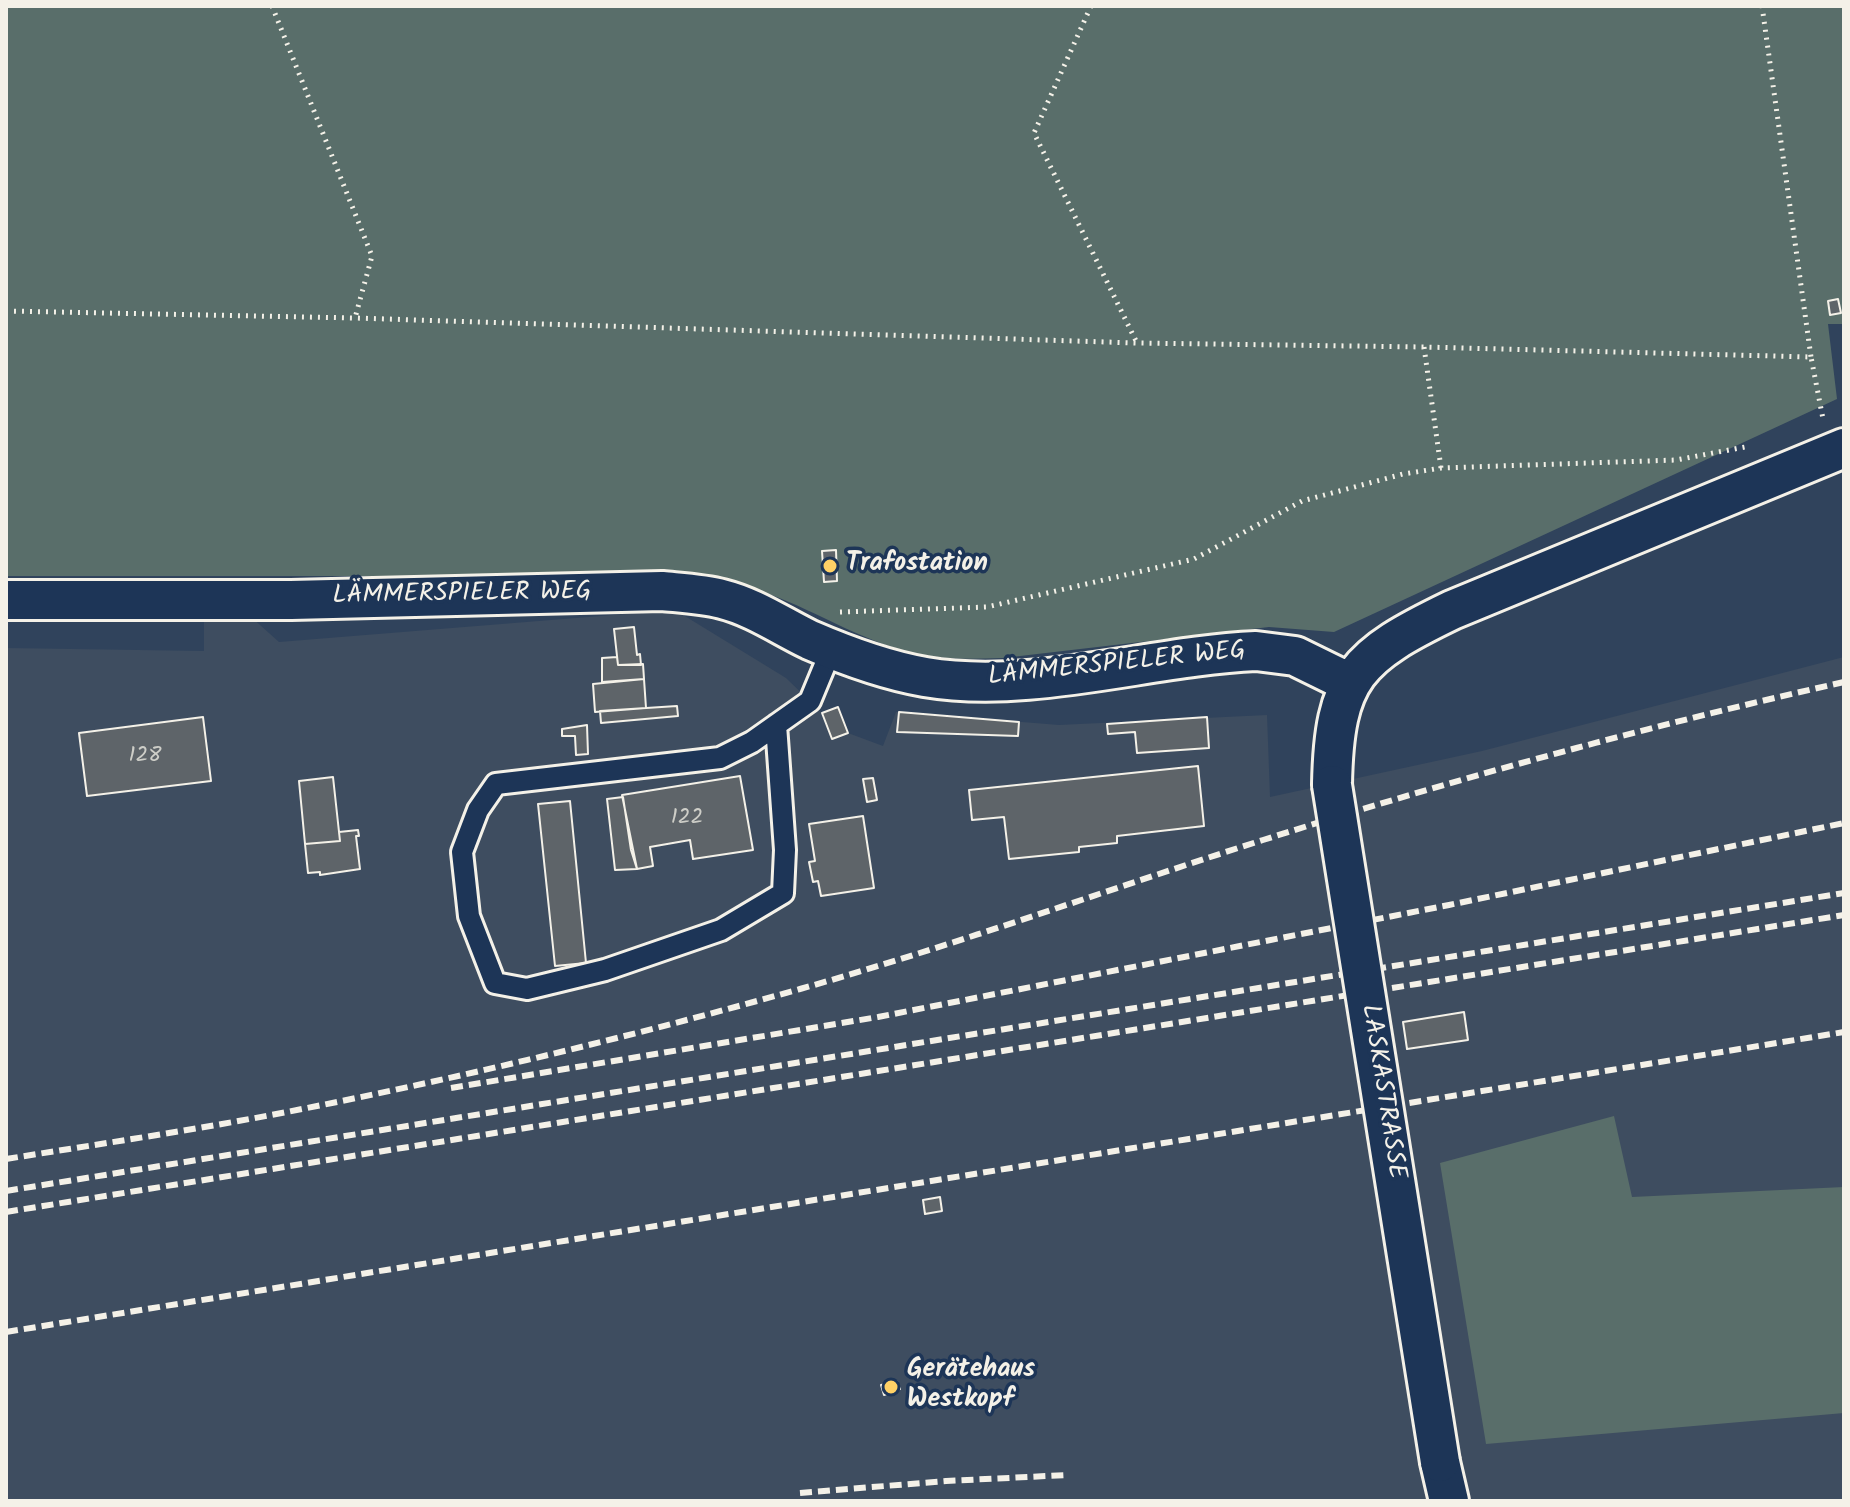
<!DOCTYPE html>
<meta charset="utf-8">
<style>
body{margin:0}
#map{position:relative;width:1850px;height:1507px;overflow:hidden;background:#30435c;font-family:Kalam,sans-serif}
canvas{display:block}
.frame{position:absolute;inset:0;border:8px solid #f4f1e8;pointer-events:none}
</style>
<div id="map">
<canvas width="1850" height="1507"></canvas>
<div class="frame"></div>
</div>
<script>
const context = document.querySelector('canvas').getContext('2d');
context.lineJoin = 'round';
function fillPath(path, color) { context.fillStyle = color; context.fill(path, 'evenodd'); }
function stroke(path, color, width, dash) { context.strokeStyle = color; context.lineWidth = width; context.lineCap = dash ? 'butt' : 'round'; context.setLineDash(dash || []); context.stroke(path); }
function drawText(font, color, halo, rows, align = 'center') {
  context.font = font + ' Kalam,sans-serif'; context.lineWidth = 7; context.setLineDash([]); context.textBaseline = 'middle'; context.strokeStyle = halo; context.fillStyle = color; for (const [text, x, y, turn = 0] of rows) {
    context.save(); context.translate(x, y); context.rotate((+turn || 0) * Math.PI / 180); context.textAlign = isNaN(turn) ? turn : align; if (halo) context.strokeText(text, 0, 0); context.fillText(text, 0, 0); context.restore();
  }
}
const built = new Path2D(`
 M675,610l111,68 36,35 10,26 16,-6 35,13 13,-34h3l160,13 208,-10 3,82 212,-46 362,-94v844h-1838v-853l198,3v-32l46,-3 29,26z`);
const green = new Path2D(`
 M6,6h1838v318h-16l9,75 -503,233 -65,-5 -266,31c-26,1 -54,2 -80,-3 -55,-10 -102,-42 -154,-61 -33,-12 -69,-14 -103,-18h-660z
 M1614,1116l18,81 212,-10v226l-358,31 -46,-281z`);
const building = new Path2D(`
 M1838,299l3,14 -11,2 -2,-14z
 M836,550l1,31 -13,1 -2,-31z
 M634,627l3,28 3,-1 1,11h-23l-4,-36z
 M617,657l1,8 25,-1 1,15 -42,3v-24z
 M644,679l2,29 -51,4 -2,-28z
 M677,706l1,10 -77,7 -1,-12z
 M838,707l10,26 -16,6 -10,-26z
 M899,712l120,10 -1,14 -121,-4z
 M203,717l8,64 -124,15 -8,-63z
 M1207,717l2,31 -72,5 -2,-21 -27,2 -1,-10z
 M587,725l1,29 -12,1 -1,-19h-13v-7z
 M1198,766l6,60 -87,10v7l-38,4v5l-70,7 -5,-42 -32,3 -3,-30z
 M740,776l13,74 -60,9 -3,-19 -40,7 3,19 -16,3 -15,-74z
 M333,777l7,64 -35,3 -6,-63z
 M873,778l4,22 -10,2 -4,-23z
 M623,797l8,53 6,19 -22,1 -8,-71z
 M570,801l16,162 -31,3 -17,-162z
 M863,816l11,72 -53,8 -3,-15 -5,1 -4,-20 6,-1 -6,-37z
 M358,830l1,6h-3l4,33 -40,6v-3l-12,1 -3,-29 35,-3 -1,-9z
 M1464,1012l4,28 -61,9 -4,-27z
 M940,1197l2,14 -17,3 -2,-14z
 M897,1381l3,8 -16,6 -3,-10z`);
const path = new Path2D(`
 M272,6l100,250 -17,62
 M1091,6l-57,127 103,210
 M1762,6l49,351
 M6,311l349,7 782,25 287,4 387,10 12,62
 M1424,347l17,121
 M840,612l147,-5 207,-48 108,-58 101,-27 38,-6 235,-8 69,-13`);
const service = new Path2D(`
 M776,725l9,125 -2,43 -62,37 -116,40 -78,19 -32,-6 -26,-67 -7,-64 16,-42 18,-26 224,-26 32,-16 58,-41 22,-53`);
const minor = new Path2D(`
 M6,600h285l371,-9c20,2 41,3 60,8 32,8 59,27 88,41 37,16 75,30 115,37 106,18 224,-21 331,-26l39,5 55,27
 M1332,785c2,-109 25,-129 120,-175l392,-162
 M1440,1462l9,39`);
const rail = new Path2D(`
 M451,1088l427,-71 571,-112 395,-82
 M6,1159c100,-16 202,-31 301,-51 166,-33 330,-73 493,-119 156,-44 309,-100 463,-149 192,-61 385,-114 581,-158
 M6,1191l1838,-298
 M6,1212l1838,-297
 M6,1332l1838,-300
 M800,1493l146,-12 122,-6`);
const minorBridge = new Path2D(`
 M1332,785l108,677`);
const markers = [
 [830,566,8,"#ffd166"],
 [891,1387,8,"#ffd166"]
];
const numberNames = [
 ["128",145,757],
 ["122",687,819]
];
const poiNames = [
 ["Trafostation",846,566],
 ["Gerätehaus",907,1372],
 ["Westkopf",907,1402]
];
const streetNames = [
 ["LÄMMERSPIELER WEG",462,596,-1],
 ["LÄMMERSPIELER WEG",1117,666,-6],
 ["LASKASTRASSE",1381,1092,81]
];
fillPath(built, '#3e4d60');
fillPath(green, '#596e6a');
fillPath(building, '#5e6469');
stroke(building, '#f4f1e8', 2);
stroke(service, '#f4f1e8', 26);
stroke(minor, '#f4f1e8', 44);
stroke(path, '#f4f1e8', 5, [2, 6]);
stroke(service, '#1d3557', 20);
stroke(minor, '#1d3557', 38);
stroke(rail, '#f4f1e8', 6, [12, 6]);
stroke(minorBridge, '#f4f1e8', 44, []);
stroke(minorBridge, '#1d3557', 38);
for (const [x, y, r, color] of markers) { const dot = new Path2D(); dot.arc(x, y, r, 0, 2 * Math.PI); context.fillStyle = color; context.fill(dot); stroke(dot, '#1d3557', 3); }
drawText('22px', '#cecec8', null, numberNames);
drawText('bold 26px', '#f4f1e8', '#1d3557', poiNames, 'left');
drawText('26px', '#f4f1e8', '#1d3557', streetNames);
</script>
